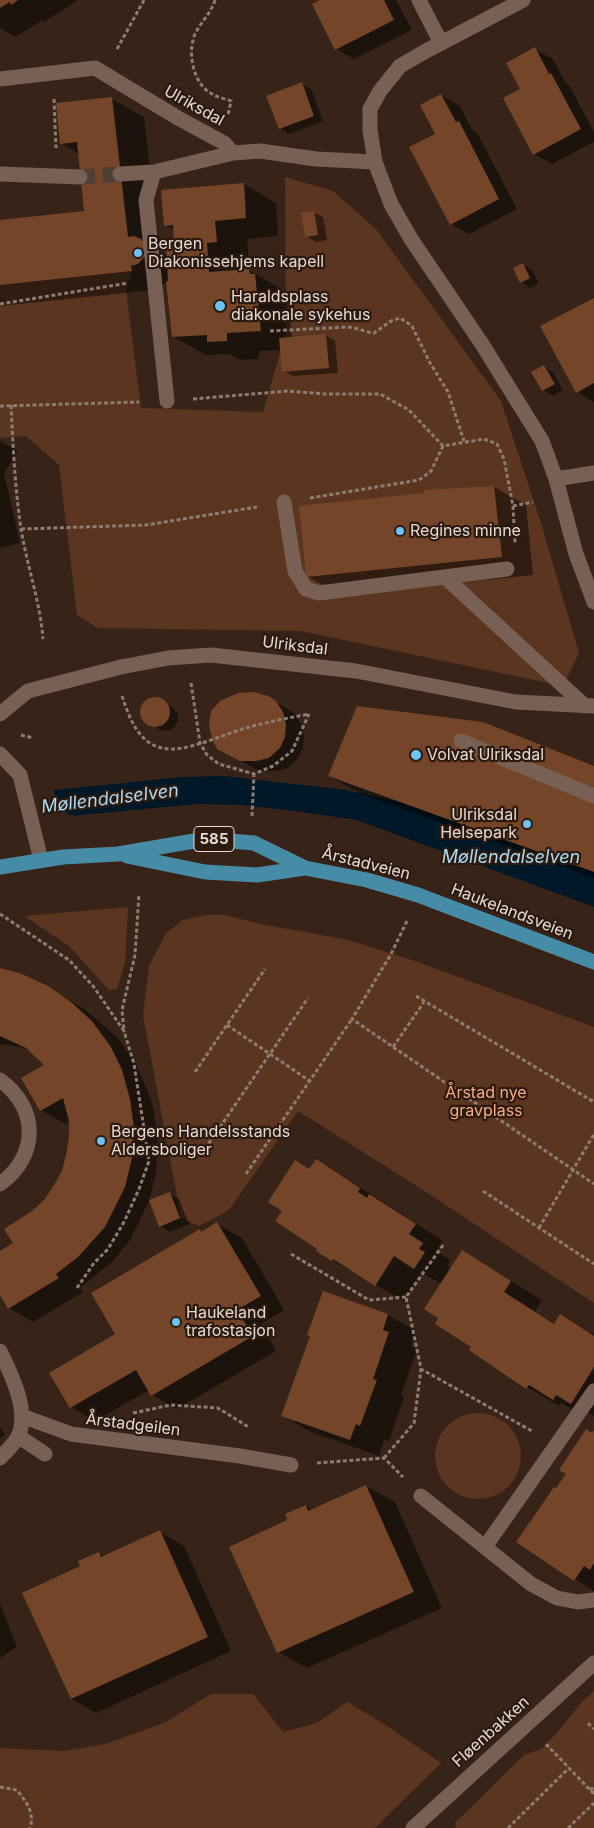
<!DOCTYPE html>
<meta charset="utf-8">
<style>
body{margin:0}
canvas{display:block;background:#372318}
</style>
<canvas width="594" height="1828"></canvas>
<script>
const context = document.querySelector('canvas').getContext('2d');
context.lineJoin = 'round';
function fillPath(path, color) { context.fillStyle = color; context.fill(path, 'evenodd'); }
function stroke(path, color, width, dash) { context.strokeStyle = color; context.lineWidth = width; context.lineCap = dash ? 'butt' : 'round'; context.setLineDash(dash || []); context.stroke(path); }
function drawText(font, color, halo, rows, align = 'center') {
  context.font = font + ' Inter,sans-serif'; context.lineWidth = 4.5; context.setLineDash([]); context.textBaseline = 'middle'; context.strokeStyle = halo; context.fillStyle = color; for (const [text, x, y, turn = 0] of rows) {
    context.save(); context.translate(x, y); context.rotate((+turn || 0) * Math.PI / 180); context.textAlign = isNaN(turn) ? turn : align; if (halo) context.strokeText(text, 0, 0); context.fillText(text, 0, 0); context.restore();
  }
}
const green = new Path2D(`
 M285,177l48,14 43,38 125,172 40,122 38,130 -16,33 -262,-55 -203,-3 -21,-13 -18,-150 -33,-29 -26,2v-153l132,-14 -6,19 15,118 122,4 23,-79z
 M128,907l-3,56 -8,26 -8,1 -40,-44 -45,-30z
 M205,915h20l31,8 92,17 70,22 176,65v276l-174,-115 -122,-77 -69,99 -30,16 -18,-8 -38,-203 6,-49 17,-33 17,-13z
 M435 1456a43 43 0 1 1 86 0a43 43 0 1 1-86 0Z
 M594,1691v137h-138l-1,-5 69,-68 17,-6 14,-14 27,-33z
 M211,1694h42l30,38 34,-9 30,-21 34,20 60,41 -66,65h-375v-80l64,3 42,-7 60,-22z`);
const water = new Path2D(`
 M224,776l122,14 90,20 158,60v37l-237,-87 -55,-8 -59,-7 -45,-1 -118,11 -80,13 4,-33 179,-18z`);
const pier = new Path2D(`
 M53,787l4,18 11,9 12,3 -80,14v-38z`);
const shadow = new Path2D(`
 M0,0h78l-34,22 -3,-1 -25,16 -16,-9z
 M322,0h74l16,30 -58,29 -18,-10z
 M534,49l19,10 12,23 4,3 25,47v10l-42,22 -18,-10 -12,-64z
 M301,84l10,5 12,32 -34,13 -9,-6z
 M441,95l19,11 12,24 5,3 40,76 -48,25 -18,-10 -14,-90z
 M112,99l32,18 15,134 9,5 8,-10 -1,-16 -10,-5 79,-41 32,19 2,33 -31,3 2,21 -10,1 1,10 9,-1 32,19v2l6,3 5,44 34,-3 9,6 3,32 -45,3 -10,-5 -1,-21 -23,1v8l-19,1 -10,-6 -24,1 -32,-18 -6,-54 -5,1v5l-163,17v-85l85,-9 -6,-58 -18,-11z
 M313,212l10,5 4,23 -11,2 -10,-6z
 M523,265l9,5 7,13 -9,5 -9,-6z
 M594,299v103l-17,-10z
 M543,366l10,6 10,18 -10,6 -10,-6z
 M0,441l18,10 -14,22 16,70 -20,5z
 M494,487l32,18 7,70 -194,20 -32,-19 147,-85z
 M268,697l26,16 7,11 3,11 -1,13 -5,10 -10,10 -14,3h-15l-41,-23z
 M153,699l9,2 10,6 6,7v8l-6,7 -4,2 -8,-1 -17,-11v-13l6,-6z
 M594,767v111l-233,-84 -32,-18z
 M0,970l59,24 25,15 33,28 18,25 16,37 3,14 4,30 -2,30 -7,28 -19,39 -18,22 -32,26 3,4 -50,30 -24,-14 -9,-15v-41l14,-8 19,-32 13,-13 17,-28 7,-33v-17l-5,3 -24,-14 5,-45 -15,-14 -10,-4 -21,-3z
 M316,1161l28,16 99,64 -7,10 14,9 -3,6 5,3 43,2 47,29 -7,12 20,12 6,-8 33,19v81l-6,-4 -3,5 -24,-14 -2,3 -32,-19 -54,-41 -33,-28 2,-34 -20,-11 -18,28 -72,-41 -22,-90z
 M169,1193l10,6 10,25 -19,8 -10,-6z
 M217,1224l25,14 42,72 -23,14 15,27 -99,58 -25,-14 -3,-5 -54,31 -24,-14 -20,-33 66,-39 83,-104 3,1z
 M324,1293l64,22 28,16 -5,15 6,4 -16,45 3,2 -15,44 -5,-1 -5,16 -68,-24 -28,-16 28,-80z
 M0,1427l5,8 -5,3z
 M594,1432v159l-76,-49 38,-52z
 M366,1486l29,16 47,106 -135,60 -29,-16 11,-131 17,-15 6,4z
 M160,1532l24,14 47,105 -135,62 -24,-14 10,-132 17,-14 6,4z
 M0,1604l17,43 -17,11z`);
const building = new Path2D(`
 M0,0h18l-7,5 -1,-3 -10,6z
 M320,0h64l10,20 -59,30 -23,-46z
 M535,47l14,27 2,-1 30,56 -48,26 -30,-57 17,-9 -14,-26z
 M302,82l12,34 -35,13 -13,-33z
 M441,94l15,28 3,-1 40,78 -49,26 -41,-78 26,-13 -15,-29z
 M112,97l16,140 6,-1 7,3 3,3 2,13 -8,9 -7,2 1,5 -132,14v-65l84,-9 -7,-69 -17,2 -4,-41z
 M244,183l2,35 -31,3 2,21 -10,1 2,29 40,-3 1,5h5l6,57 -34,2v8l-20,1v-7l-35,2 -6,-56h2l-2,-36 8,-1 -1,-19 -9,1 -3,-36z
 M314,211l4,24 -13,2 -4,-24z
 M523,263l7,15 -10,5 -7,-15z
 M594,298v85l-18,10 -36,-67z
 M326,334l3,34 -47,4 -3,-34z
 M544,365l11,19 -13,7 -11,-19z
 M494,486l8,71 -196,20 -7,-71 125,-13v-3z
 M254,692l14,4 8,5 7,11 3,12 -1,13 -5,11 -11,10 -13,3h-16l-23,-12 -4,-8 -4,-15 2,-15 9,-10 18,-8z
 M140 712a15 15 0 1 1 30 0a15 15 0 1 1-30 0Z
 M357,706l126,16 111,44v106l-266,-96z
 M0,968l22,6 26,12 23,16 21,19 19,26 11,23 8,29 4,29 -2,30 -7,29 -20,40 -27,30 -22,17 3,4 -51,31 -8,-14v-44l13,-8 -9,-14 28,-18 13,-12 9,-14 8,-14 4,-16 3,-17v-17l-6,-23 -23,13 -19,-33 23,-13 -18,-17 -26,-12z
 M316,1159l44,29 -2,4 9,6 2,-4 47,30 -7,10 14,9 -4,6 6,3 -11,17 -20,-13 -19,30 -42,-27 -1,2 -16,-10 1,-2 -42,-28 7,-10 -14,-9 27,-42 14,9z
 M170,1192l10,26 -21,9 -10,-27z
 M217,1222l44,74 -24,14 16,26 -102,60 -15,-26 -66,38 -21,-35 66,-39 -24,-41 109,-64 1,3z
 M462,1250l49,31 -7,11 50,32 6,-10 34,22v31l-23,37 -15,-9 -3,5 -24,-15 -3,4 -57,-39 2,-3 -36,-23 3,-6 -14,-9z
 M323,1291l65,23 -5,16 6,2 -16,47 4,1 -17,46 -4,-2 -6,16 -69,-24 29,-80 -3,-1z
 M586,1429l6,4 2,-3v133l-4,7 -6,-4 -10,15 -58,-39 38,-55 2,1 10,-14 -7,-4z
 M366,1485l48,107 -137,61 -48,-106 58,-27 -2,-6 21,-9 2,6z
 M160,1530l48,107 -137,62 -49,-106 58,-27 -2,-5 21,-9 2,5z`);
const minorTunnel = new Path2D(`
 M80,177l40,-3`);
const path = new Path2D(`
 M215,0c-4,13 -14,22 -20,34 -8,19 -2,50 17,60 5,3 13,5 19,7l-3,14
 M117,49l27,-49
 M54,99l2,49
 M0,304l128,-21
 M270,331l77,-4c9,0 17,5 27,6l17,-12 9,-3 12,8 18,37 18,29 16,49
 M193,399l95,-8 37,3h55l29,16 34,36
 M11,405c2,41 4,83 10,124 6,37 19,72 22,110
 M0,406l139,-4
 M310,498l109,-18 12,-9 12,-25 41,-7 13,5 7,15 9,47 20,-4
 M513,506l2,37
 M21,529l125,-4 111,-18
 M191,683l9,60 7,12 12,9 35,10 19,-8 19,-15 17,-37
 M122,696c7,21 16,47 40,52 21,6 62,-14 84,-20 21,-6 42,-10 63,-14
 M21,735l12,3
 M252,816l2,-42
 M0,914l69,46 24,26 31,45 -2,-21 13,-55 4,-61
 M407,921l-16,33 -39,65 242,165
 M416,996l178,106
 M227,1025l83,56
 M393,1047l31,-45
 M195,1072l70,-103
 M205,1149l103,-151
 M246,1174l106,-155
 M483,1191l111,73
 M539,1228l55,-94
 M443,1245l-37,52 15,72 111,62
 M291,1254l78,46 37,-3
 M77,1288l17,-25 14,-14 16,-27 15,-33 10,-28 -15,-97 -10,-33
 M133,1413l38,-8 47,3 32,20
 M384,1458l30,-35 7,-54
 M317,1463l67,-5 19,19
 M588,1723l6,6
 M546,1744l48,50
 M0,1787l17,3c9,12 18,22 13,38
 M590,1790l4,-3
 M508,1828l61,-60
 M568,1828l26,-25`);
const minor = new Path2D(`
 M419,0l22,43
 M523,0l-97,51 -26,15 -20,25 -10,18v21l5,32 16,42 20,35 71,105 60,97 14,38 20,75 18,48
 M0,79l95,-11 83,50 46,25 9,10 27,-2 56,8 59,3
 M0,174l80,3
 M120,174l34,-2
 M167,401l-21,-201 8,-28 79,-19
 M556,479l38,-6
 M284,502l11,69 11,18 13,4 188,-24
 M446,578l139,128
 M0,714l28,-23 93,-24 47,-9 43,-3 145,16 160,31 78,4
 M461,741l133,55
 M0,754l20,21 21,85
 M0,1080c39,28 39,76 0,104
 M0,1351c11,23 30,60 18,86 -4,7 -12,15 -18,21
 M22,1416l49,18 169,22 51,9
 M18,1436l27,18
 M421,1496l110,88 26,14 21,4 16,-2
 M485,1547l109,-156
 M413,1828l181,-165`);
const major = new Path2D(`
 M127,856l78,16 52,3 48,-7
 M0,867l63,-10 55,-3 88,-15 48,4 51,25 62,12 51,15 176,67`);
const markers = [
 [138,253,5,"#6ac3f1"],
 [220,306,6,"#6ac3f1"],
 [400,531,5,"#6ac3f1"],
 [416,755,6,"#6ac3f1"],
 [527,824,5,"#6ac3f1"],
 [101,1141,5,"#6ac3f1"],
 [176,1322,5,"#6ac3f1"]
];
const shields = [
 [214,839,40]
];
const shieldNames = [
 ["585",214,839]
];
const streetNames = [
 ["Ulriksdal",194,106,29],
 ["Ulriksdal",295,646,7],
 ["Årstadveien",366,864,14],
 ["Haukelandsveien",512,912,21],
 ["Årstadgeilen",133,1425,7],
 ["Fløenbakken",491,1732,-42]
];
const poiNames = [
 ["Bergen",148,244],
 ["Diakonissehjems kapell",148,262],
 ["Haraldsplass",231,297],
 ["diakonale sykehus",231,315],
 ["Regines minne",410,531],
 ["Volvat Ulriksdal",427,755],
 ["Ulriksdal",517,815,"right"],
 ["Helsepark",517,833,"right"],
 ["Bergens Handelsstands",111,1132],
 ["Aldersboliger",111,1150],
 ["Haukeland",186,1313],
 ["trafostasjon",186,1331]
];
const parkNames = [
 ["Årstad nye",486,1093],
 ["gravplass",486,1111]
];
const waterNames = [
 ["Møllendalselven",110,799,-7],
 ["Møllendalselven",511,858]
];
fillPath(green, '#5b351f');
fillPath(water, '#001827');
fillPath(pier, '#372318');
fillPath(shadow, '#0007');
fillPath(building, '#744528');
stroke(minorTunnel, '#513e34', 15, [15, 8]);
stroke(path, '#8d7c73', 3, [4, 2.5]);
stroke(minor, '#786154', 15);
stroke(major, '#478ca7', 15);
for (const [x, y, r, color] of markers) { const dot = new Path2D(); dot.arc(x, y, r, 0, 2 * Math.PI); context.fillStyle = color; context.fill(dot); stroke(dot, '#2c1a0f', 2); }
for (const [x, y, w] of shields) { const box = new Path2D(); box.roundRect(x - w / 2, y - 12.5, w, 25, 4); context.fillStyle = '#2c1a0f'; context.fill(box); stroke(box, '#e7d9d2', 1); }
drawText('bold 15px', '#e7d9d2', null, shieldNames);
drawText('16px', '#e7d9d2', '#2c1a0f', streetNames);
drawText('16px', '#e7d9d2', '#2c1a0f', poiNames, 'left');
drawText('16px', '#f7ab7f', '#2c1a0f', parkNames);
drawText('italic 18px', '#a8daf5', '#2c1a0f', waterNames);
</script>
